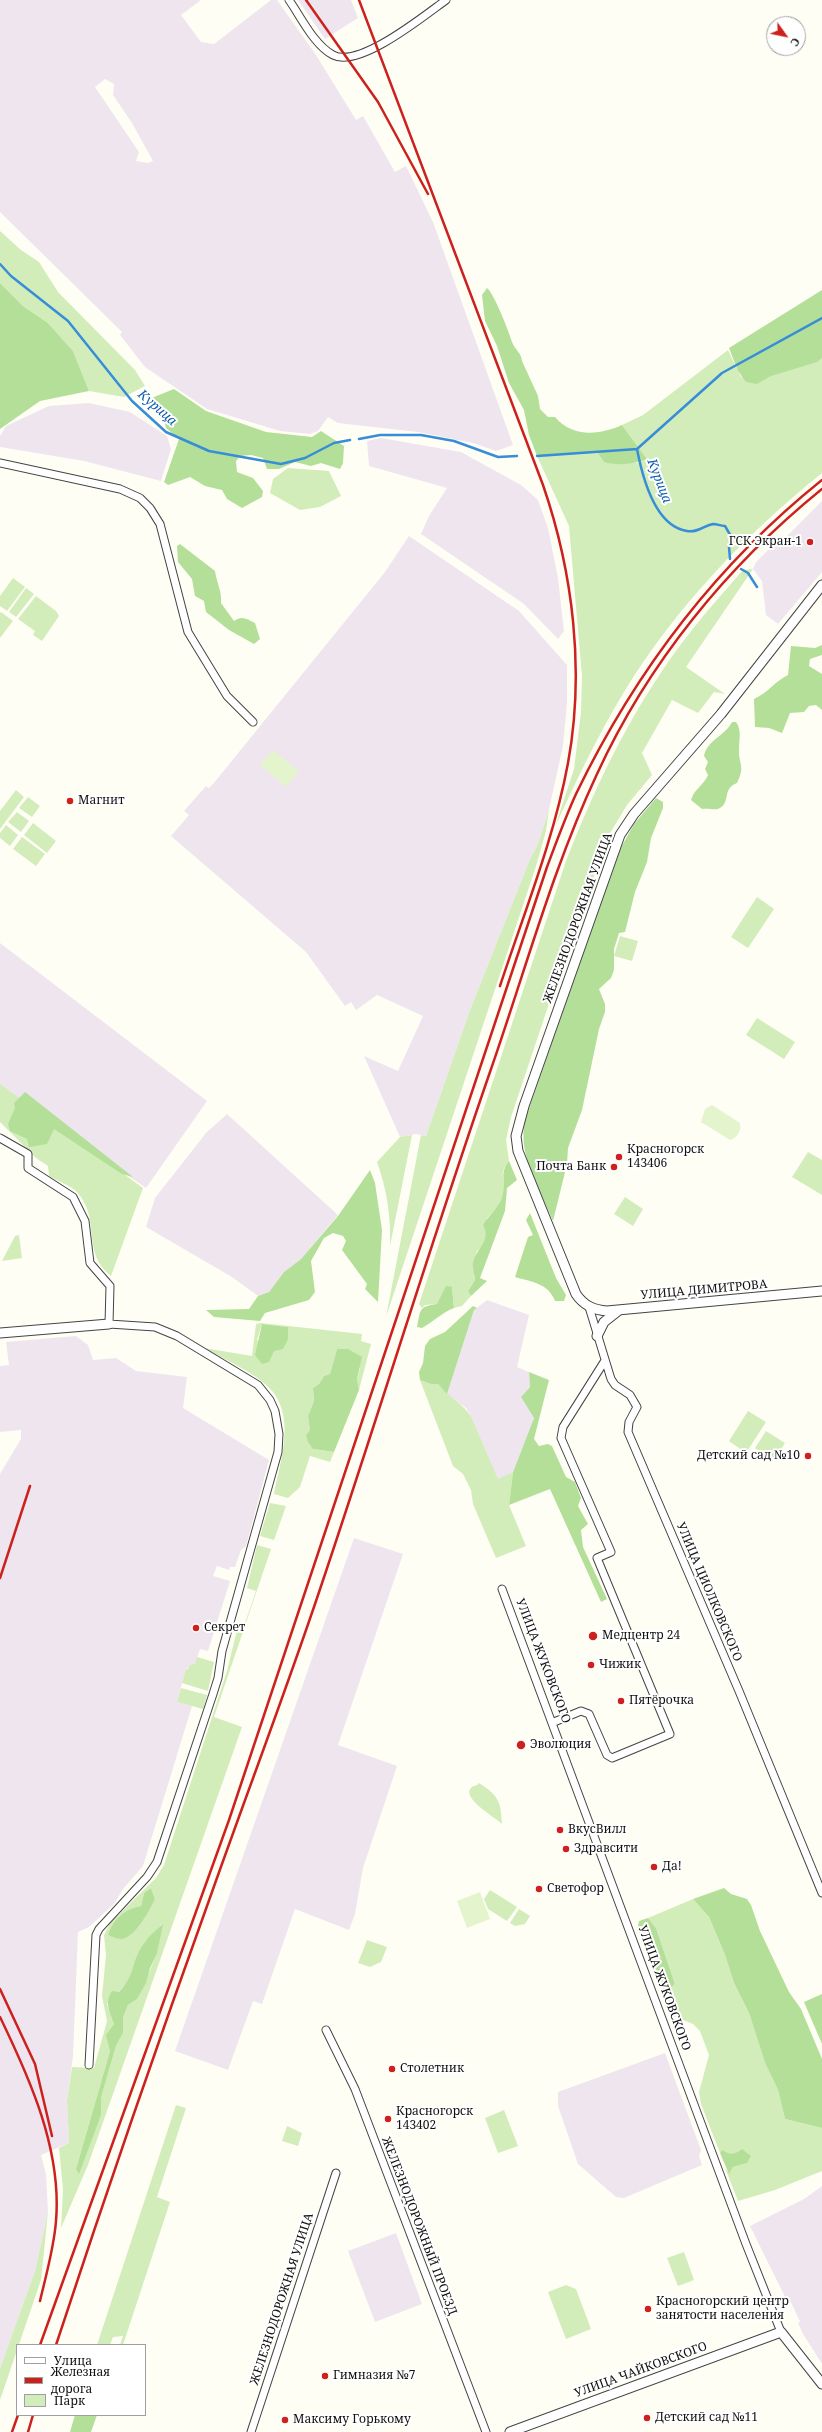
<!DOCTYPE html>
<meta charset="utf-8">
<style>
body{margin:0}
#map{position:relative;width:822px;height:2432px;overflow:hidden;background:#fffef5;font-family:"Noto Serif",serif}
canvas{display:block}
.legend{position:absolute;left:16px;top:2344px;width:130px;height:72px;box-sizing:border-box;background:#fff;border:1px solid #a0a0a0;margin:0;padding:5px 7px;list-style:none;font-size:12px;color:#111}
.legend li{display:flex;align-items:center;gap:8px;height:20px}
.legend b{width:20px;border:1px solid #a0a0a0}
.north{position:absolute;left:766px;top:16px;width:40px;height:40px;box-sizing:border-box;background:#fff;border:1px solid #a0a0a0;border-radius:50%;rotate:123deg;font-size:11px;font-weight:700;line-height:16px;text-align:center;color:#111}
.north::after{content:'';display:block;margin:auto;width:14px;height:18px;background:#cc211e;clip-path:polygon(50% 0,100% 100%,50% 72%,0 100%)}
</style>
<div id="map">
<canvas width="822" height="2432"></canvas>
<ul class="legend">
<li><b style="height:5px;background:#fff"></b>Улица</li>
<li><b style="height:5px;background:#cc211e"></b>Железная дорога</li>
<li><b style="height:11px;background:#d2edba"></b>Парк</li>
</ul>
<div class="north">С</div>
</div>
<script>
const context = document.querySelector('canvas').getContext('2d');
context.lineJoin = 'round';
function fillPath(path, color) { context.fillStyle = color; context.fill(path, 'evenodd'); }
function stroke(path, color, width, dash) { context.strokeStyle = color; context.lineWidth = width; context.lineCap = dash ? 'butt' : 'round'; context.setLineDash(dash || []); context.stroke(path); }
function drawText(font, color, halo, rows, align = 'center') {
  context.font = font + ' "Noto Serif",serif'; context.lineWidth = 4; context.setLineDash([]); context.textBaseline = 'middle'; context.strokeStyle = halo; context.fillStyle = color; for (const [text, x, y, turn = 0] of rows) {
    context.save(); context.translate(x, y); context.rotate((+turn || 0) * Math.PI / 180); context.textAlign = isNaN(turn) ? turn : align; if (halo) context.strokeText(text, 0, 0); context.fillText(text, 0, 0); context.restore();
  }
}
const industrial = new Path2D(`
 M0,0h201l-20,15 20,27 13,2 57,-44h6l39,55 40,65 7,-4 32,56 11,-6 27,56 80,223 -17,6 -23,-8 -55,-11 -80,-9 -10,-6 -10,14 -8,3 -30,-3 -73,-22 -62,-42 -25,-32 2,-3 -122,-120zM105,79l9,5 -1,11 19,28 21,38 -5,2 -12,-2 3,-9 -44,-65z
 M298,0h53l7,18 -33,21z
 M89,403l41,9 37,24 4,13 -10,32 -77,-20 -84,-14v-11l6,-10 43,-20z
 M381,438l80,14 60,33 17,15 10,28 10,50 6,53 -6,8 -34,-35 -103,-70 8,-18 18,-28 -78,-22 -2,-25z
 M822,501v71l-44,52 -12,-9 -4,-34 -9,-12 3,-7 19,-19 6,-1z
 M409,536l110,75 48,54v38l-4,43 -14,63 -11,35 -8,15 -60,151 -44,126 -10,-2 -16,3 -36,-81 34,15 25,-55 -46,-21 -21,15 -5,-8 -6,4 -39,-54 -135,-116 18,-21 -5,-4 22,-25 3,2 4,-4 172,-212z
 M0,943l207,158 -61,87 -146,-100z
 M227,1114l111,101 -37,44 -17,13 -15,20 -11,4 -26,-19 -86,-50 9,-29 51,-65z
 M487,1300l42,15 -12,52 12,5 1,15 -9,10 13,21 -21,54 -15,8 -27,-64 -5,-8 -19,-14 27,-84z
 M76,1336l12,9 5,15 23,-2 20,13 51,6 -4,31 86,52 -23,86 -5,4 -6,17h-5l-1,3 -12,-4 -4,10 17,5 -22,70 -8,-2 -5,15 -9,5 -9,33 15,4 -49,160 -20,23 -9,15 -25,23 -11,5 -5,124 -6,44 2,43 -28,12 5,19 2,38 -13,59 -35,97v-894l21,-35v-9l-21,2v-66l9,-1 -3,-23z
 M354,1538l49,16 -65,191 59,21 -34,102 -8,46 -6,16 -54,-21 -33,95 -9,-3 -25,69 -53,-19z
 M665,2053l36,97 -2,6 3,9 -78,33 -8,-1 -38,-33 -20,-58v-14z
 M822,2186v178l-19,-30 -5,-11 2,-1 -11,-24 -3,1 -36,-73 54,-27z
 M396,2233l26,71 -47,18 -27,-71z`);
const green = new Path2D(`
 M0,231l21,19 18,12 19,30 77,78 10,16 -21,11 -35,-6 -16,-40 -25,-28 -25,-17 -23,-23z
 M822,334v139c-77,62 -146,134 -198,219 -26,43 -48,89 -69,135l19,-58 7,-57 1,-36 -13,-150 -32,-70 60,-4 7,10 34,1 9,-4 -25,-34 21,-10 85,-65 13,27z
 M288,468l41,3 12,25 -21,11 -20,3 -30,-17 3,-14z
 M753,569l-67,98 39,27 -11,-2 -16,21 -26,-13 -30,53 10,22 -25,30 -18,30 -44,121 -54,161 -5,23 3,21c-12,14 -2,20 -6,34 -2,10 -9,16 -16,23l-1,21 -3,7 -6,5 -4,14 2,15 -7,11 3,5 -9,10 -8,2 -2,-21 -15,17 -12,1 -3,3 -3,-4 147,-443c32,-82 71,-162 126,-231 16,-21 34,-40 51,-60z
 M13,578l12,9 -18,24 -7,-5v-10z
 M26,588l8,6 -18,23 -7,-5z
 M36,596l20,15 3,5 -17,25 -9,-6 2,-4 -17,-12z
 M1,612l12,9 -13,17v-25z
 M16,790l8,7 -24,32v-18z
 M28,797l12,9 -8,11 -13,-9z
 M549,809l-3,22 -9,32 -151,454 35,-182 5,1 44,-126 60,-151 8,-15z
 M17,812l12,9 -8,11 -13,-10z
 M33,823l23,18 -9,12 -23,-18z
 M6,825l12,10 -8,11 -10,-8v-5z
 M22,837l23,17 -9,12 -23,-17z
 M757,897l17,12 -26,39 -17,-11z
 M620,936l18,5 -6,20 -18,-5z
 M757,1018l38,24 -11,17 -38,-24z
 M0,1084l143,104 -32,88c-30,-23 -10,-56 -33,-83 -6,-7 -21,-12 -29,-17l-1,-10 -12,-8 -36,-36z
 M412,1135l-22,111c1,-29 -3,-56 -13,-84l23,-25z
 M808,1152l14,8v35l-30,-18z
 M625,1197l18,12 -10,17 -19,-12z
 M19,1235l3,23 -20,3 13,-25z
 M261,1323l101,11 -1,7 10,3 -12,46 -2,-11 3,-11 -23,-19 -7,25 -6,2 -5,8 -6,4 1,13 -6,15 5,33 21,3 -4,10 -20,-6 -10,31 -12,11 -14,-4c7,-35 24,-83 -9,-110 -18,-15 -41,-25 -61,-36l48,8 4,-32zM262,1324l26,3v12l-14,12 -17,-11z
 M420,1380l11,4h7c10,12 24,19 33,32l27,63 15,-7 -4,33 17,41 -30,12 -23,-54 -2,-14 -8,-16 -10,-8z
 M748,1411l18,11 -20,31 -17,-12z
 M766,1431l19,12 -11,17 -19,-12z
 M270,1503l16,3 -12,34 -14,-4z
 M257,1545l14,4 -57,168 28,10 -154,438 -27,63 2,-38 -4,-42 10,-5 -2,-43 5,-33 22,1 13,-47 -5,-25 4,-41 -2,-20 6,-12 46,-45 8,-13 63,-194 12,-49 6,1 11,-32 -9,-3zM151,1888l4,11c-5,10 -22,40 -34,40 -4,0 -9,-3 -13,-4 4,-14 18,-27 33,-29l3,-13zM162,1924l-5,30 -20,45 -9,6 -5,13v15l-7,13 -15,52v17l-25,54 34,-118 4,-27 -7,-20 21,-22 10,-29 6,-10z
 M197,1657l17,5 -6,29 -26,-8 4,-14h2l2,-4 5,-1z
 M181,1688l26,7 -4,14 -26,-7z
 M479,1783c19,12 22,18 23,41 -7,-7 -43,-27 -30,-37 2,-2 4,0 7,-4z
 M490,1890l27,17 -10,14 -19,-12 -4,-10z
 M693,1899l16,18 16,38 9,28 15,30 16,50 13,27 7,29 37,9v43l-47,19 -37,11 -13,-33 4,5 4,-6 13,-4 5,-7 -22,-2 -7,-3 -2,2 -19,-49 -2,-12 10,-37 -9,-24 -7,-7 -22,-9 -4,-8 -2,-14 10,-9 -19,-56 -8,-10z
 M519,1909l11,7 -5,8 -10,2 -5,-3z
 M367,1940l20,7 -6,15 -11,5 -12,-4z
 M176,2105l10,3 -29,89 13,5 -47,143h-3l3,-9 -10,1 -3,8h-13z
 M504,2110l14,36 -20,7 -13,-35z
 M287,2126l15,7 -4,13 -16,-5z
 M48,2212l-7,68 -41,120v-32l35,-97z
 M684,2252l10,28 -16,6 -11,-28z
 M566,2285l10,4 15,40 -25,10 -18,-47z`);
const forest = new Path2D(`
 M0,283l23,23 25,17 25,28 16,40 -49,10 -40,28z
 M487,288c7,5 22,44 25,54 3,8 9,10 10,19l16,35 2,13 8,8h7c18,21 44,18 67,8l25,34c-11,5 -30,7 -43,3l-7,-10 -60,4 -8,-21 -5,-25 -15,-27 -12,-37 -12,-25 -3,-26z
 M822,290v68l-5,4 -46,14 -14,8 -11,-2 -8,-11 -9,-23z
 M174,389l32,22 60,21 46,5 9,-6 23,15 -1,17 -3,6 -19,-6 -10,3 -16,-4 -16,7h-12l-4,-11 -12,-3 -11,1 -4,5 1,11 16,6 10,13 -1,6 -20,11 -15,-9 -5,-9 -17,-4 -15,-9 -22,8 -4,-3 15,-43 -13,-11 -4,-16 -10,-5 -2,-6 4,-4z
 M180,544l35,27c2,13 7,20 6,32l13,18c8,-6 13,-2 21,2l5,16 -6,5 -25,-14 -23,-18 -2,-11 -9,-5 -3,-17 -14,-17 -1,-16z
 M822,645v10l-12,4 -1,7 13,8v36l-6,-5 -7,1 -5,6 -14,1 -8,20 -13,-5 -14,-1 -1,-28c15,-7 20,-17 34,-24l3,-29 24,2z
 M732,722h4c6,8 3,17 3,27 -1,15 7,16 -2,34 -16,6 -5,20 -19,26 -4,1 -11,-1 -16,0l-11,-9c3,-11 13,-15 17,-25l-3,-6 3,-7 -4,-6c3,-16 21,-20 28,-34z
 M656,798l7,4v6l-12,30 -4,24 -12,30 -10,40 -6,1 -5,16v21l-3,8 -12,11 6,15v8l-6,17 -17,81 -14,38 -1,16 -14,57c-13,-31 -36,-66 -28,-101l93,-267 16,-29z
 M25,1092l108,85 -11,-3 -68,-45 -7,15 -18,3 -2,-8 -17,-8 -2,-7 7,-16 -1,-5z
 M509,1161l8,19 -10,8 -2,23 -25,67 7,3 -16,15 -3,-5 7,-11c0,-5 -3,-12 -2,-17 3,-15 19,-22 10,-38 7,-12 18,-18 20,-32 3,-12 -4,-20 6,-32z
 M370,1170l5,13 7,47 -4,72 -13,-13 2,-5 -25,-34 4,-9 -3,-5 -10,-3 -9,5 -13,23 4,31 -6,8 -44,13 -5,8 -46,-4 -8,-7 43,-1 9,-13 11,-4 15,-20 17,-13 37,-43z
 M530,1213l26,65 10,17 -2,6h-9c-7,-18 -23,-19 -40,-24l13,-40 5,-2 -7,-15z
 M446,1286l6,1 2,21c-11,4 -21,14 -32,20l-5,-1c4,-18 1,-20 20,-23z
 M473,1306l4,2 -3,2 -27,84 -9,-10h-7l-11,-4 -1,-8 4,-9 2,-17 5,-7 15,-7z
 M262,1324l26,3v12l-5,10 -9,2 -5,11 -7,2 -7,-9z
 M337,1349h11l14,8 -5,22 2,11 -25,62 -21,-3 -5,-7 -2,-7 4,-5 -2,-14 6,-15 -1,-13 6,-4 5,-8 6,-2z
 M529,1372l20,8 -15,59 5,7 9,-2 4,2 14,31 9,5 6,16 -3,8 10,18 -7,6 2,17 24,52 -6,3 -51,-113 -41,16 4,-33 21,-54 -13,-21 9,-10z
 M151,1888l4,11c-5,11 -21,40 -34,40 -4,0 -9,-2 -13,-4 4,-15 18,-27 33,-29l3,-13z
 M724,1888l7,6 16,5 4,6 9,26 29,61 12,17 21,50v69l-37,-9 -7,-29 -13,-27 -16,-50 -15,-30 -9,-28 -16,-38 -16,-18z
 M648,1918l8,10 19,56 -10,9 -14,-27 -7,-30 -7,-6 2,-9z
 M163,1924l-6,30 -7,14 -4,15 -9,16 -9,6 -5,13v15l-7,13 -15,52v17l-22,59 -3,-5 34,-118 -4,-16 8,-11c-4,-12 -10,-21 -2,-33l7,1c14,-15 12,-23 19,-39 6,-12 15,-21 25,-29z
 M822,1994v50l-18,-42z
 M742,2149l9,7 -4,7 -14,4 -4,7 -9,-21 2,-3c8,5 13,5 20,-1z
 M75,2415h22l-6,17h-21z`);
const pitch = new Path2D(`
 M273,750l26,21 -13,16 -26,-22z
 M712,1105l28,18c2,8 -3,15 -10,17l-29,-18 4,-13z
 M480,1892l10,27 -23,9 -10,-27z`);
const stream = new Path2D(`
 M0,264l11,12 57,45 64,80 34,31 43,19 72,13 24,-6 29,-15 16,-3
 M359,439l21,-4h41l33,6 44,16 19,-1
 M637,449l85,-76 100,-55
 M637,449c5,26 17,77 50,82 11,2 16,-5 26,-7 4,0 9,2 12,2l7,12 -3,9 1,12
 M537,456l100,-7
 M741,569l7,4 9,14`);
const minor = new Path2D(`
 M289,0c12,17 25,45 44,55 26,14 92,-40 113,-55
 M0,463l120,26 20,9 10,10 10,16 28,108 39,64 26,26
 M0,1138l28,16v14l45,29 12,24 5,42 20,23 -1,38 46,3 22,9 81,49 12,15 5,11 4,23 -1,18 -56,199 -4,27 -5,16 -56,168 -10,15 -48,52 -3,6 -7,130
 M589,1307l22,72 4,6 15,10 7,12 -8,15 -1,10 111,259 83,202
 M502,1589l244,655 35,88
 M554,1722l27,-11 8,3 18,41 5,3 58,-24 -73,-176 14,-6 -50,-114 2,-11 41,-65
 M326,2030l29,59 131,343
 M251,2432l85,-259`);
const tertiary = new Path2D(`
 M822,585l-101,129 -87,100 -14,21 -96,271 -8,30 2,15 58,143c8,12 18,16 31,17l215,-20
 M0,1333l109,-9
 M597,1336l7,-14 14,-11
 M510,2432l271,-100 41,52`);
const rail = new Path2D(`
 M306,0l72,102 50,92
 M359,0l184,485c30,87 42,186 25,278 -14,76 -44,150 -68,223
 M0,1578l30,-92
 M0,1989l35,75 17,72
 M0,2017c30,62 62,133 56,204 -2,27 -10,54 -16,80
 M40,2345l189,-525 318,-953c9,-24 18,-49 29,-73 59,-122 140,-229 246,-314
 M56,2345c50,-152 102,-303 156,-453 34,-96 70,-191 103,-288 60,-177 114,-356 175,-532 35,-100 62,-202 107,-298 51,-111 130,-208 225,-285
 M12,2432l6,-17
 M28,2432l5,-17`);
const markers = [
 [810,542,4,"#cc211e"],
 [70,801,4,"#cc211e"],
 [619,1157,4,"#cc211e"],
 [614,1167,4,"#cc211e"],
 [808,1456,4,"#cc211e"],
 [196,1628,4,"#cc211e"],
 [593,1636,5,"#cc211e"],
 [591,1665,4,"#cc211e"],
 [621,1701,4,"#cc211e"],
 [521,1745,5,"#cc211e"],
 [560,1830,4,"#cc211e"],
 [566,1849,4,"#cc211e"],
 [654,1867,4,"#cc211e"],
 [539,1889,4,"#cc211e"],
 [392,2069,4,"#cc211e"],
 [388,2119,4,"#cc211e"],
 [648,2309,4,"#cc211e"],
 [325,2376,4,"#cc211e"],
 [647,2418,4,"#cc211e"],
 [285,2420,4,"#cc211e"]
];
const poiNames = [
 ["ГСК Экран-1",802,542,"right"],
 ["Магнит",78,801],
 ["Красногорск",627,1150],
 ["143406",627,1164],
 ["Почта Банк",606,1167,"right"],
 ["Детский сад №10",800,1456,"right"],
 ["Секрет",204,1628],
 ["Медцентр 24",602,1636],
 ["Чижик",599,1665],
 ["Пятёрочка",629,1701],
 ["Эволюция",530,1745],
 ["ВкусВилл",568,1830],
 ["Здравсити",574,1849],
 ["Да!",662,1867],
 ["Светофор",547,1889],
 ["Столетник",400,2069],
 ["Красногорск",396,2112],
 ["143402",396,2126],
 ["Красногорский центр",656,2302],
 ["занятости населения",656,2316],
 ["Гимназия №7",333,2376],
 ["Детский сад №11",655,2418],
 ["Максиму Горькому",293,2420]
];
const streetNames = [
 ["ЖЕЛЕЗНОДОРОЖНАЯ УЛИЦА",578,918,-70],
 ["УЛИЦА ДИМИТРОВА",704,1290,-5],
 ["УЛИЦА ЦИОЛКОВСКОГО",709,1592,67],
 ["УЛИЦА ЖУКОВСКОГО",543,1661,69],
 ["УЛИЦА ЖУКОВСКОГО",664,1988,70],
 ["ЖЕЛЕЗНОДОРОЖНЫЙ ПРОЕЗД",419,2226,69],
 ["ЖЕЛЕЗНОДОРОЖНАЯ УЛИЦА",282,2299,-72],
 ["УЛИЦА ЧАЙКОВСКОГО",641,2370,-20]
];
const waterNames = [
 ["Курица",157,408,41],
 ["Курица",659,481,69]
];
fillPath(industrial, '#efe5ef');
fillPath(green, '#d2edba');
fillPath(forest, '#b4df99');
fillPath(pitch, '#e4f4cd');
stroke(stream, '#378dd7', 2.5);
stroke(minor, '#444', 9);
stroke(tertiary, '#444', 11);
stroke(minor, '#fff', 7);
stroke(tertiary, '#fff', 9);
stroke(rail, '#cc211e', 2.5);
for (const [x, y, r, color] of markers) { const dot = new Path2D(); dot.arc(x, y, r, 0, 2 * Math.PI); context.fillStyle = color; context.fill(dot); stroke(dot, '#fff', 1.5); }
drawText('12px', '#111', '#fff', poiNames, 'left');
drawText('12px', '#111', '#fff', streetNames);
drawText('italic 13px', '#0f5eae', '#fff', waterNames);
</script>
